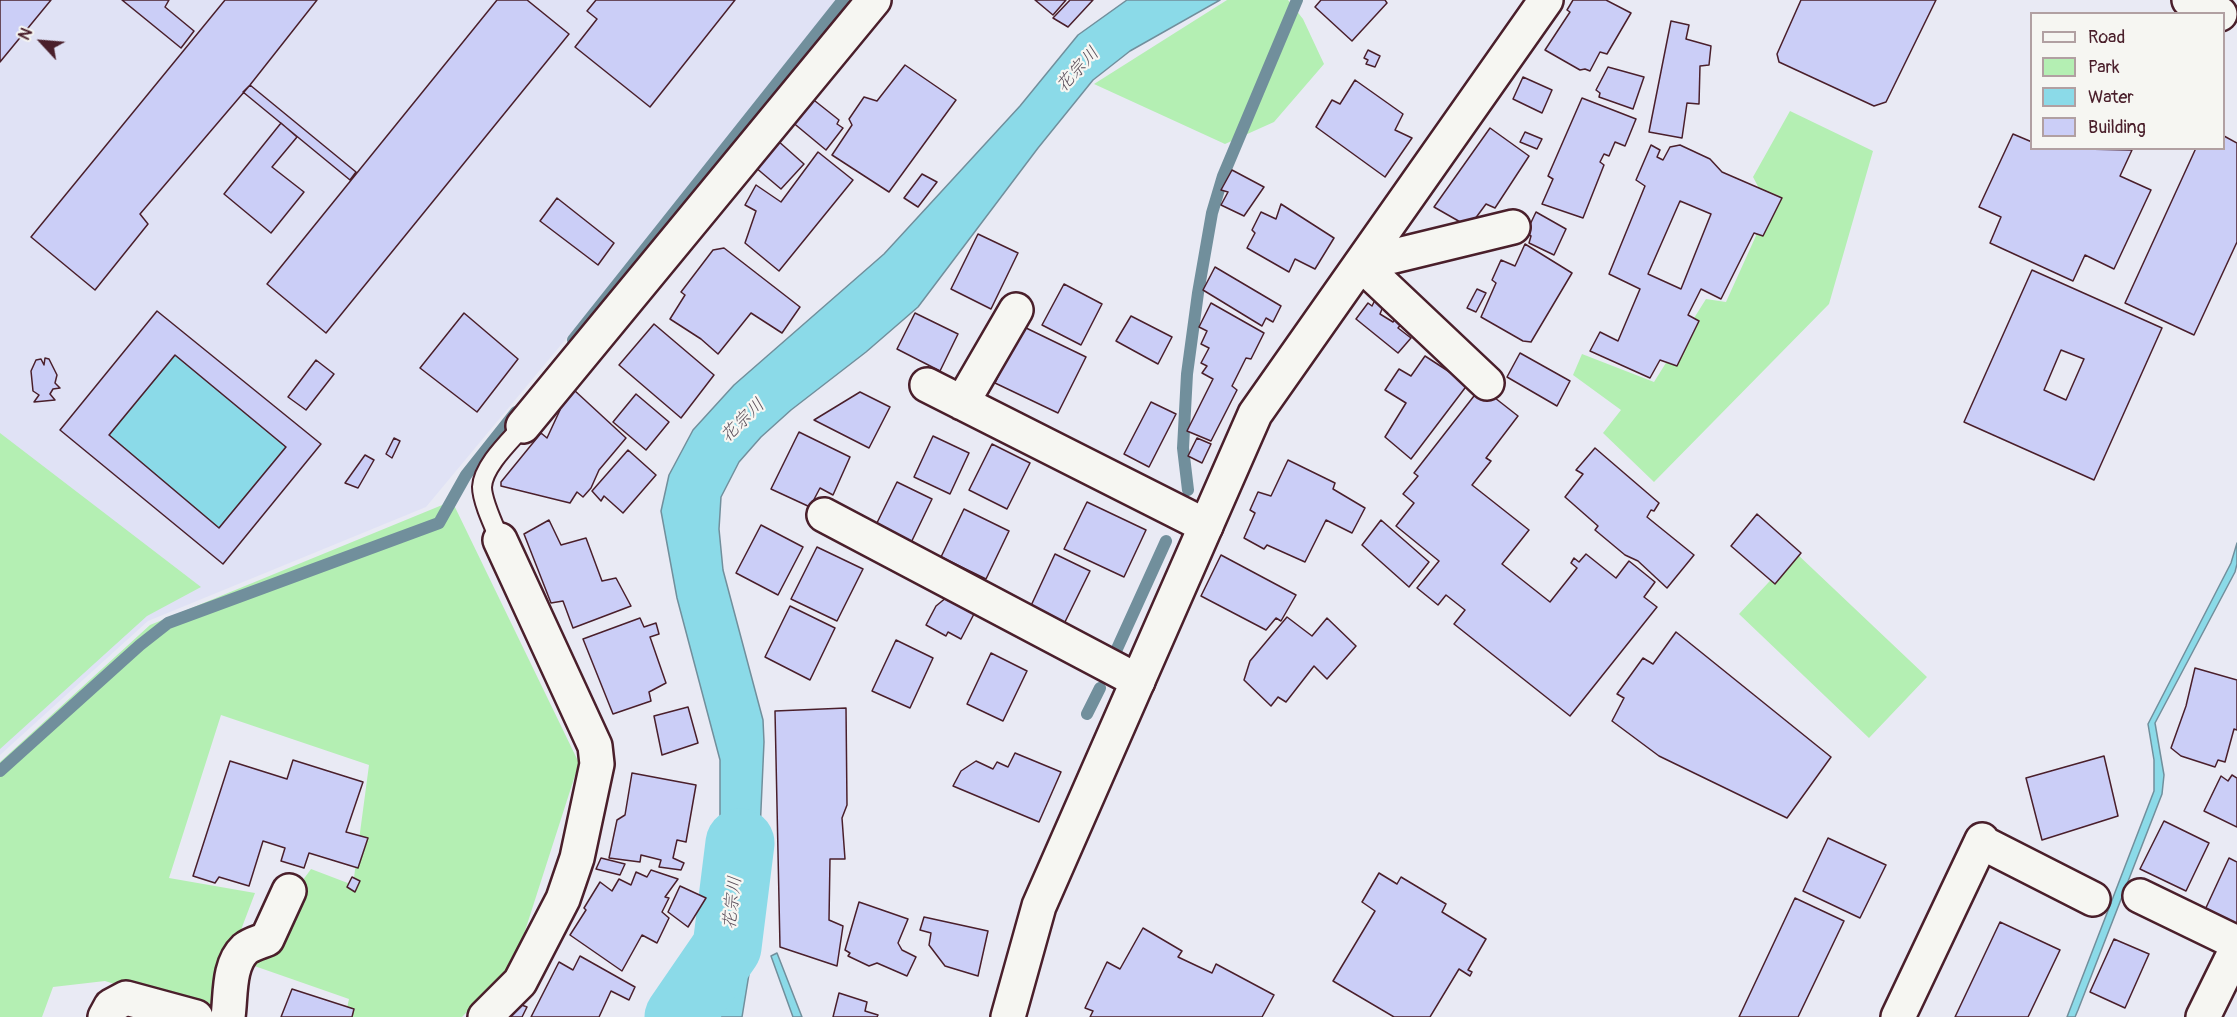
<!DOCTYPE html>
<meta charset="utf-8">
<style>
body{margin:0}
#map{position:relative;width:2237px;height:1017px;overflow:hidden;background:#e9eaf4;font-family:Pangolin,sans-serif}
canvas{display:block}
.legend{position:absolute;left:2030px;top:12px;width:195px;height:138px;box-sizing:border-box;background:#f6f6f2;border:2px solid #b1a0a2;margin:0;padding:8px 10px;list-style:none;font-size:18px;color:#4a1f2b}
.legend li{display:flex;align-items:center;gap:12px;height:30px}
.legend b{width:30px;border:2px solid #b1a0a2}
.north{position:absolute;left:12px;top:12px;width:60px;height:60px;-webkit-text-stroke:4px #f6f6f2;paint-order:stroke;rotate:296deg;font-size:16px;font-weight:700;line-height:24px;text-align:center;color:#4a1f2b}
.north::after{content:'';display:block;margin:auto;width:21px;height:27px;background:#4a1f2b;clip-path:polygon(50% 0,100% 100%,50% 72%,0 100%)}
</style>
<div id="map">
<canvas width="2237" height="1017"></canvas>
<ul class="legend">
<li><b style="height:8px;background:#f6f6f2"></b>Road</li>
<li><b style="height:16px;background:#b4efb3"></b>Park</li>
<li><b style="height:16px;background:#8bdae8"></b>Water</li>
<li><b style="height:16px;background:#cbcef7"></b>Building</li>
</ul>
<div class="north">N</div>
</div>
<script>
const context = document.querySelector('canvas').getContext('2d');
context.lineJoin = 'round';
function fillPath(path, color) { context.fillStyle = color; context.fill(path, 'evenodd'); }
function stroke(path, color, width, dash) { context.strokeStyle = color; context.lineWidth = width; context.lineCap = dash ? 'butt' : 'round'; context.setLineDash(dash || []); context.stroke(path); }
function drawText(font, color, halo, rows, align = 'center') {
  context.font = font + ' Pangolin,"Klee One",sans-serif'; context.lineWidth = 4.5; context.setLineDash([]); context.textBaseline = 'middle'; context.strokeStyle = halo; context.fillStyle = color; for (const [text, x, y, turn = 0] of rows) {
    context.save(); context.translate(x, y); context.rotate((+turn || 0) * Math.PI / 180); context.textAlign = isNaN(turn) ? turn : align; if (halo) context.strokeText(text, 0, 0); context.fillText(text, 0, 0); context.restore();
  }
}
const built = new Path2D(`
 M0,0h848l-422,507 -278,114 -148,134z`);
const green = new Path2D(`
 M1227,0h61l15,19 21,45 -50,58 -49,22 -131,-60z
 M1790,111l83,40 -44,153 -175,178 -51,-49 18,-23 -48,-35 9,-21 72,28 52,-83 20,3 43,-95 -16,-30z
 M0,433l201,154 -54,29 -147,133z
 M452,501l127,262 -64,199 -53,55h-117l4,-18 -106,-37 68,-93 42,16 16,-120 -148,-50 -52,163 86,15 -46,121 -104,-33 -52,6 -11,30h-42v-255l150,-137z
 M1796,553l131,124 -58,61 -130,-124z`);
const water = new Path2D(`
 M1127,0h93l-90,51 -37,29 -55,68 -120,159 -52,45 -75,58 -30,27 -22,25 -18,35 -2,32 4,41 40,150 1,22 -9,201 -47,-8 12,-93v-82l-43,-162 -16,-87 8,-36 24,-45 41,-45 150,-131 136,-148 58,-71z
 M175,355l111,92 -67,81 -110,-93z
 M2237,543v21l-2,8 -80,151 9,52 -2,19 -84,216 -3,7h-8l87,-226v-31l-6,-36 83,-161z
 M777,953l25,64h-9l-22,-61z
 M701,955l49,13 -8,49h-84z`);
const stream = new Path2D(`
 M573,340l270,-340
 M1188,490l-5,-42 4,-74 11,-81 14,-80 11,-37 74,-176
 M1116,651l50,-110
 M1087,714l13,-26
 M0,771l140,-126 28,-22 271,-100 27,-48 50,-63`);
const river = new Path2D(`
 M679,1017l48,-70 13,-104`);
const building = new Path2D(`
 M0,0h51l-51,62z
 M122,0h47l-4,7 29,24 -13,17z
 M225,0h92l-67,85 -110,129 8,10 -53,66 -64,-53z
 M497,0h30l42,34 -243,299 -59,-49z
 M596,0h139l-85,107 -75,-60 22,-28 -10,-8z
 M1035,0h31l-13,15z
 M1070,0h23l-25,27 -15,-9z
 M1321,0h64l2,3 -35,38 -37,-34z
 M1573,0h33l25,13 -24,41 -7,-2 -10,19 -5,-2 -5,1 -35,-20 25,-38 -3,-2z
 M1801,0h135l-50,102 -12,4 -95,-44 -2,-8z
 M1671,21l18,4 -3,14 25,7 -2,19 -9,1 -1,38 -12,-1 -5,35 -33,-6z
 M1368,50l12,6 -5,11 -9,-3 2,-4 -4,-2z
 M905,65l51,35 -67,92 -57,-37 20,-30 -3,-6 15,-22 13,4z
 M1608,67l36,10 -11,32 -34,-12 1,-4 -4,-3z
 M1523,77l29,13 -10,23 -29,-14z
 M1355,80l48,34 -8,16 17,8 -27,39 -69,-50 16,-27 8,4z
 M250,85l106,87 -6,8 -107,-88z
 M810,97l29,23 -2,4 6,4 -17,22 -35,-29z
 M1582,98l54,21 -11,27 -10,-4 -6,14 -5,-2 -4,8 4,3 -21,53 -41,-14 11,-25 -5,-3z
 M281,123l16,14 -25,30 32,25 -33,41 -47,-39z
 M1490,128l39,28 -34,52 -9,-4 -17,23 -35,-20z
 M1525,132l17,7 -5,10 -17,-7z
 M2013,134l19,8v6l100,2 -12,26 31,14 -37,79 -29,-14 -12,26 -83,-38 11,-26 -22,-10z
 M2224,136l13,7v99l-43,93 -69,-32 71,-155h28z
 M777,140l27,24 -23,25 -26,-22z
 M1651,145l9,5 -3,7 6,3 7,-13 10,-2 30,14 12,13 60,26 -19,38 -9,-3 -33,66 -20,-10 -13,26 11,6 -22,45 -17,-6 -10,18 -60,-27 10,-19 18,9 22,-52 -31,-15 36,-88 -9,-6zM1680,201l31,13 -30,75 -33,-15z
 M818,152l35,28 -74,91 -34,-28 11,-32 -11,-6 11,-20 25,17z
 M1232,170l32,17 -20,29 -23,-11 7,-13 -7,-2z
 M922,174l15,8 -19,25 -14,-9z
 M557,198l57,45 -16,22 -58,-44z
 M1281,204l53,34 -19,31 -20,-10 -6,13 -42,-24 8,-15 -3,-3 9,-18 15,7z
 M1536,212l30,17 -12,26 -25,-12 2,-7 -5,-3z
 M978,234l40,19 -27,56 -40,-20z
 M1525,244l47,29 -41,69 -8,-1 -42,-24 15,-34 -4,-3 9,-20 14,6z
 M724,248l76,59 -18,26 -31,-20 -33,41 -17,-15 -31,-20 15,-24 -4,-3 32,-42z
 M1215,267l66,39 -8,16 -7,-4 -4,8 -59,-36z
 M2032,270l130,58 -68,152 -130,-58zM2061,350l23,9 -18,41 -22,-10z
 M1064,284l38,20 -21,41 -39,-20z
 M1477,289l9,4 -10,19 -9,-4z
 M1375,300l9,4 -4,10 13,8 3,-4 6,5 -4,5 13,10 -13,15 -42,-34 12,-16 4,3z
 M1211,303l53,30 -13,26 -5,-1 -14,28 5,4 -26,51 -24,-10 26,-52 -11,-6 5,-7 -6,-3 8,-15 -8,-4 6,-13 -8,-4z
 M157,311l164,133 -98,120 -163,-134zM175,355l111,92 -67,81 -110,-93z
 M464,313l54,46 -41,53 -57,-44z
 M915,313l43,21 -18,37 -43,-22z
 M1131,316l41,21 -14,27 -42,-23z
 M654,324l60,51 -33,43 -62,-53z
 M1022,326l64,31 -28,56 -63,-30z
 M1520,353l50,28 -13,25 -50,-29z
 M1425,356l43,28 -57,75 -26,-22 21,-34 -21,-13 14,-21 12,7z
 M45,358l4,1 8,16 -2,8 5,5 -7,1 -3,5 5,6 -21,2 5,-7 -6,-4 -2,-20 5,-11 5,-1 3,6z
 M316,360l18,14 -28,36 -18,-13z
 M1481,387l37,29 -32,42 5,3 -19,24 57,45 -27,34 48,38 27,-34 -6,-5 3,-5 5,4 7,-8 30,24 13,-17 26,21 -11,15 13,10 -87,109 -116,-92 11,-14 -19,-15 -8,10 -21,-17 22,-27 -43,-35 18,-23 -11,-9 15,-18 -4,-3z
 M574,390l52,48 -27,32 -8,18 -8,9 -6,-5 -7,11 -69,-17v-4l40,-49 6,5 13,-28 -2,-4z
 M860,392l30,15 -21,41 -55,-28z
 M636,394l33,28 -23,28 -33,-28z
 M1151,402l25,12 -27,53 -25,-13z
 M799,432l51,25 -17,38 -13,-7 -10,19 -39,-18z
 M933,436l36,17 -19,41 -36,-17z
 M394,438l6,3 -8,17 -6,-4z
 M1197,438l14,6 -9,19 -14,-7z
 M992,444l38,19 -23,46 -38,-19z
 M1595,448l64,55 -5,8 -3,-1 -4,7 47,38 -27,33 -29,-27 -13,-6 -30,-25 3,-4 -33,-29 18,-23 -7,-4z
 M628,450l28,25 -33,38 -19,-17 -3,5 -9,-10z
 M365,455l9,5 -16,28 -13,-5z
 M1288,460l47,23 -2,6 32,19 -13,25 -26,-13 -21,42 -38,-17 -3,4 -20,-11 11,-25 -5,-3 8,-18 13,4z
 M897,482l35,17 -24,50 -35,-18z
 M1087,502l59,28 -22,47 -60,-28z
 M964,509l45,22 -23,48 -45,-22z
 M1757,514l44,39 -26,31 -44,-38z
 M549,520l12,25 25,-7 16,43 14,-3 15,28 -58,22 -10,-27 -12,2 -27,-69z
 M1381,520l48,42 -20,25 -47,-42z
 M761,525l42,22 -25,48 -42,-22z
 M817,547l46,22 -26,52 -46,-22z
 M1055,554l35,17 -27,55 -34,-16z
 M1221,555l75,40 -15,26 -5,-3 -10,12 -65,-34z
 M947,597l28,15 -14,27 -13,-7 -2,4 -20,-11 10,-19z
 M790,606l45,22 -25,52 -45,-23z
 M1287,617l25,19 15,-18 29,28 -29,33 -13,-13 -28,36 -8,-5 -7,9 -27,-26 6,-19z
 M640,618l4,9 12,-4 3,11 -9,3 16,46 -17,9 2,9 -38,13 -30,-75z
 M1676,632l155,125 -44,61 -128,-62 -47,-35 12,-23 -7,-4 26,-36 10,6z
 M896,640l37,18 -23,50 -38,-17z
 M991,653l36,18 -24,50 -36,-17z
 M2195,668l42,12v50l-3,-1 -9,33 -7,-2 -3,7 -34,-11 -10,-8 15,-42z
 M688,707l10,36 -36,12 -8,-39z
 M846,708l1,97 -5,13 3,41h-15l-1,61 14,6 -6,40 -57,-19 -5,-236z
 M1015,753l46,19 -22,50 -86,-36 8,-15 15,-10 17,8 4,-7 11,5z
 M2104,756l14,60 -76,24 -16,-62z
 M293,760l70,22 -17,50 22,6 -10,30 -49,-15 -5,15 -23,-7 4,-13 -22,-7 -14,45 -30,-9 -4,6 -22,-7 37,-115 57,18z
 M632,773l64,12 -10,57 -9,-2 -4,18 11,5 -3,7 -22,-3 2,-7 -20,-5 -1,7 -31,-4 8,-38 8,-5z
 M2232,775l5,3v49l-33,-16 17,-35 7,5z
 M2164,821l45,22 -23,48 -46,-22z
 M1828,838l58,27 -26,53 -57,-27z
 M601,858l24,6 -5,11 -24,-6z
 M2229,858l8,4v65l-33,-15z
 M651,870l27,9 -13,18 4,1 -7,14 7,6 -12,25 -15,-8 -20,36 -52,-36 16,-25 -2,-2 16,-26 12,9 7,-12 12,6 5,-13 11,5z
 M1379,873l18,11 4,-7 45,27 -4,8 44,27 -18,31 4,2 -2,4 -11,-7 -29,48h-36l-61,-36 42,-70 -13,-9z
 M352,877l8,4 -5,11 -8,-5z
 M680,886l26,12 -18,29 -20,-15z
 M1795,898l49,23 -46,96h-59z
 M859,902l49,17 -10,24 4,7 14,7 -9,19 -30,-13 -8,3 -21,-10 2,-3 -5,-3z
 M924,917l64,14 -10,45 -33,-10 -16,-21 2,-12 -11,-3z
 M2000,922l60,28 -32,67h-73z
 M1143,928l39,23 -4,6 34,16 4,-9 58,31 -12,22h-172l3,-6 -8,-3 22,-46 13,7z
 M2114,939l35,15 -24,54 -35,-16z
 M580,956l55,31 -6,13 -18,-9 -12,26h-68l28,-55 14,8z
 M292,989l62,20 -2,8h-71z
 M839,993l28,9 -2,9 13,4 -1,2h-44z
 M519,1004l8,3 -5,10h-16z`);
const lane = new Path2D(`
 M500,540c-6,-14 -18,-39 -18,-53 1,-21 28,-46 41,-61`);
const street = new Path2D(`
 M1361,264l126,119
 M1361,264l152,-37
 M927,385l279,141
 M962,403l54,-93
 M523,426l351,-426
 M824,515l314,166
 M1981,842l112,57
 M2140,896l97,47
 M105,1017l6,-11 15,-8 70,19
 M228,1017c3,-22 0,-52 17,-68 6,-5 15,-7 22,-10l22,-48
 M485,1017l35,-35 43,-83 14,-41 20,-94 -2,-18 -95,-206
 M1898,1017l84,-177
 M2203,1017l34,-69`);
const secondary = new Path2D(`
 M1008,1017l31,-111 216,-492 291,-414`);
const highway = new Path2D(`
 M2189,0l31,14`);
const waterNames = [
 ["花宗川",1078,70,-47],
 ["花宗川",743,421,-44],
 ["花宗川",733,903,-83]
];
fillPath(built, '#e0e2f5');
fillPath(green, '#b4efb3');
fillPath(water, '#8bdae8');
stroke(water, '#718f9c', 1.5);
stroke(stream, '#718f9c', 12);
stroke(river, '#8bdae8', 69);
fillPath(building, '#cbcef7');
stroke(building, '#4a1f2b', 1.5);
stroke(lane, '#4a1f2b', 22);
stroke(street, '#4a1f2b', 38);
stroke(secondary, '#4a1f2b', 38);
stroke(highway, '#4a1f2b', 38);
stroke(lane, '#f6f6f2', 18);
stroke(street, '#f6f6f2', 33);
stroke(secondary, '#f6f6f2', 33);
stroke(highway, '#f6f6f2', 33);
drawText('italic 18px', '#5a4e5a', '#f6f6f2', waterNames);
</script>
